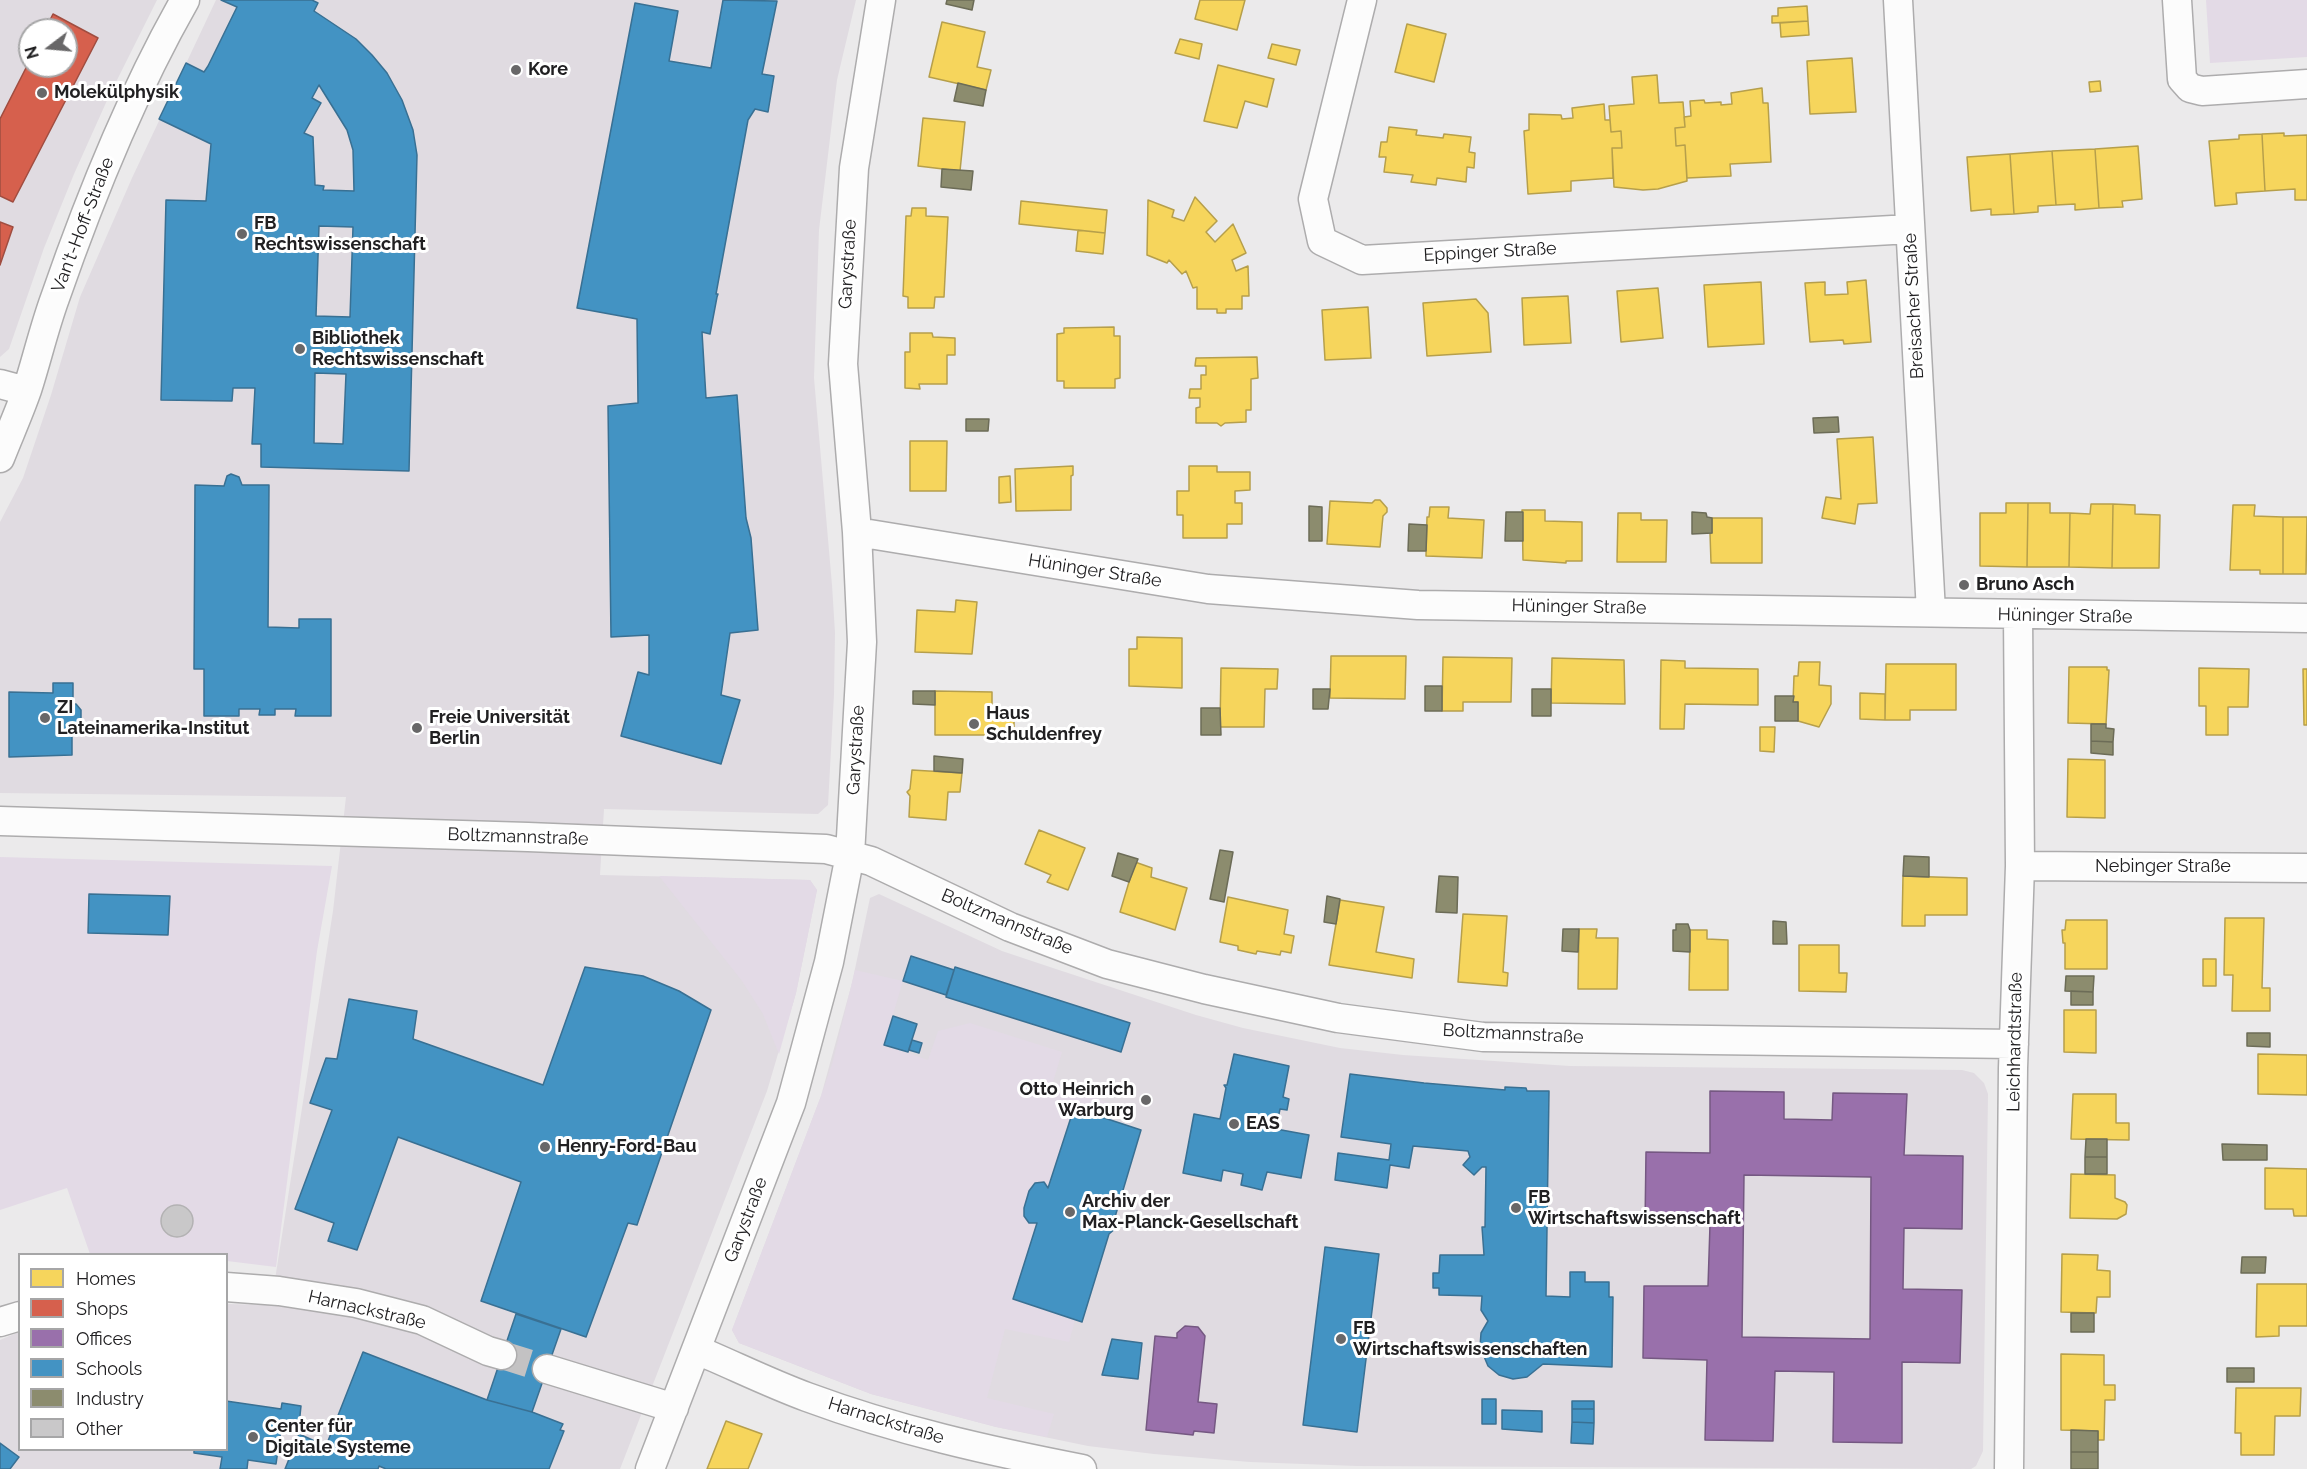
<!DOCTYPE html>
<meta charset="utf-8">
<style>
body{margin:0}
#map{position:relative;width:2307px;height:1469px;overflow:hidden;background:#ebeaeb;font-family:Raleway,sans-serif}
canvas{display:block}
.legend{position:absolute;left:18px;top:1253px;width:210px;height:198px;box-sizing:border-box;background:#fff;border:2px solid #a6a6a7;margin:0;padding:8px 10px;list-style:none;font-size:18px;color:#212022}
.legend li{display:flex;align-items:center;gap:12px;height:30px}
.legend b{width:30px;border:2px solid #a6a6a7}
.north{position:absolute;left:18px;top:18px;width:60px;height:60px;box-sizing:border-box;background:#fff;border:2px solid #a6a6a7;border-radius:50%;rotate:254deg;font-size:16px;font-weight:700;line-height:24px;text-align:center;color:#212022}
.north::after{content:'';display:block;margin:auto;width:21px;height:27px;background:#686768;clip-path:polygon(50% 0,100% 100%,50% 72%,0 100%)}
</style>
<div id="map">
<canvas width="2307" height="1469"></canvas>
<ul class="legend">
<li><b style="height:16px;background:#f6d55c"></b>Homes</li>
<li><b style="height:16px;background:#d6604d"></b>Shops</li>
<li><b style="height:16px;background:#9970ab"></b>Offices</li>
<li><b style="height:16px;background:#4393c3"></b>Schools</li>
<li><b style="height:16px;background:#8c8c6e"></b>Industry</li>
<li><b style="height:16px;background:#c9c8c9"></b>Other</li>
</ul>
<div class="north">N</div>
</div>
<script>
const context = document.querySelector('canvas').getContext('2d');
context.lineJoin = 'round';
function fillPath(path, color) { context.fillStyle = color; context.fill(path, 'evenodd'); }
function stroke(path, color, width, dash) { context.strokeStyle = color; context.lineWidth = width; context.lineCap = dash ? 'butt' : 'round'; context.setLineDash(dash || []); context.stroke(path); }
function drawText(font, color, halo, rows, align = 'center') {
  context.font = font + ' Raleway,sans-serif'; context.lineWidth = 6; context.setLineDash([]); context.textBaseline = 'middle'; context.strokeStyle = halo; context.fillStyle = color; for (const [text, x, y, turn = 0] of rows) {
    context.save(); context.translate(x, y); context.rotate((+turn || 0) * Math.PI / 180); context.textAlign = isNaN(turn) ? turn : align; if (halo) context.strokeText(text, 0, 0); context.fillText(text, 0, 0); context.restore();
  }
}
const built = new Path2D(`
 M0,0h157l-48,96 -35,78 -30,74 -35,101 -9,8zM30,30h36v36h-36z
 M216,0h640l-19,80 -18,150 -5,148 18,207 3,48 -1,61 -6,111 -10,9 -214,-5 -4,66 210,5 7,10 -21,103 -29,98 -147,378h-620v-129l19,-8 1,118h206l1,-146 44,1 62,-394 13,-114 -346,-4v-271l23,-44 28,-83 29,-98 52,-119z
 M879,894l123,57 60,20 134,44 47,13 97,20 63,7 167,11 392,4 12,3 10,10 4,11 -5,357 -7,15 -5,3 -614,-3 -107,-4 -96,-8 -66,-8 -92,-19 -125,-33 -132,-51 -7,-13 89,-234 31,-113 18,-85z`);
const green = new Path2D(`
 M2206,0h101v57l-97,6z
 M0,857l332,9 -15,85 -41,316 -49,-6 -1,-7h-136l-23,-66 -67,22z
 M659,876l151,4 7,10 -21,103 -17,61 -16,-40 -21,-33z
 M855,970l48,11 -19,64 44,15 10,-29 32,-8 92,29 -9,30 64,24 -6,14 -38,-14 -25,82 -5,-6 -8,1c-7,10 -12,21 -10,33l12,7 -24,76 62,21 -6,22 -64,-13 -18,69 67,16 -7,23 -51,-10 -125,-33 -132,-51 -7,-13 89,-234 12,-35z`);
const homes = new Path2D(`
 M1200,0h45l-8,30 -42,-11z
 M1807,6l1,15 -36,2v-7h6v-8z
 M1808,21l1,14 -28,2 -1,-14z
 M942,22l43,10 -8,35 14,3 -5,20 -57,-13z
 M1407,24l39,10 -12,48 -39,-10z
 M1180,39l22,5 -3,15 -24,-6z
 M1272,44l28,6 -4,15 -28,-7z
 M1852,58l4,54 -46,2 -3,-53z
 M1218,65l56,14 -7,28 -22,-6 -8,27 -33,-7z
 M1657,75l2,28 24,-1 2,25 -10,1 1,18 9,-1 2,36 -29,8 -15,1 -29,-3 -2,-39h10l-1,-17 -10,1 -2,-26 25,-2 -2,-27z
 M2100,81l1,10 -11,1 -1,-10z
 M1762,88l1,15h5l3,59 -41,2 1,12 -44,2 -2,-33 -9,1 -1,-18 10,-1 -1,-10 7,-1 -1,-15 14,-1 1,3 16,-1v3l11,-1 -1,-11z
 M1604,104l1,16h5l1,12 10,-1 1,17h-10l1,30 -42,3v10l-43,3 -4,-63 5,-1v-16l32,1 1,4 11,-1 -1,-10z
 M923,118l42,4 -5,49 -42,-5z
 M1389,127l28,3 -1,5 27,3 1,-4 27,3 -2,15 6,1 -1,15 -7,-1 -1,15 -29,-4 -1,7 -25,-3 2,-7 -29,-3 2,-15h-7l2,-15h6z
 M2284,133v3l23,-1v65h-12v-11l-30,2 -3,-57z
 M2262,134l3,57 -29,2 1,11 -22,2 -6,-65 30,-2v-4z
 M2138,146l4,53 -20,2 1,6 -24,1 -4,-59z
 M2095,149l4,59 -24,2v-6l-19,1 -4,-54z
 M2052,151l4,54 -18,1v6l-24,2 -4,-60z
 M2010,154l4,60 -23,1v-6l-20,2 -4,-54z
 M1195,197l22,24 -11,11 9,10 18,-18 13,29 -14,7 4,11 12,-5 1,30h-7v13h-16v4h-9v-4h-20v-22l-4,1 -7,-17 -4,3 -13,-14 -2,3 -20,-8 1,-55 26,10 -2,7 12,4z
 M1021,201l86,9 -2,23 -86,-9z
 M912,208h14v8l22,1 -4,80h-9l-1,11h-26v-11l-5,-1 3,-80h5z
 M1078,230l27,3 -2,21 -27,-3z
 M1866,280l5,62 -27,2 -1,-4 -33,2 -5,-59 20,-1v13l23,-1 -1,-12z
 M1761,282l3,62 -56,3 -4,-62z
 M1658,288l5,50 -42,4 -4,-51z
 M1568,296l3,47 -47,2 -2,-47z
 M1476,299l12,14 3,39 -64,4 -4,-53z
 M1368,307l3,51 -46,2 -3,-50z
 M1114,327v9h6v42l-5,1v9h-51v-7h-7v-47l7,-1v-5z
 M910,333h22l1,4 22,1v17h-8v29h-28l1,5 -15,-1v-36h5z
 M1257,357l1,21 -7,1v31h-5v12l-21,1 -4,3 -4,-3h-21v-15l4,-1v-9h-11l1,-9h11v-14h5v-9h-11l1,-8z
 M1873,437l4,66 -19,1 -3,20 -33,-6 4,-21 15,2 -4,-60z
 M910,441h37l-1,50h-36z
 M1073,466v9l-2,1v34l-55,1 -1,-42z
 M1189,466h28v6h33v18l-15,1v12h7v21h-15v14h-44v-23h-6v-24h12z
 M1010,476l1,26 -12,1v-26z
 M1375,500h5l7,8v4l-4,4 -3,31 -53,-3 3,-43 42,2z
 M2006,503h22l-1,64 -47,-1v-53h26z
 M2028,503h22v10h20l-1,54h-42z
 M2091,504h22l-1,64 -43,-1 1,-54 20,1z
 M2113,504l22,1v9l25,1 -1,53h-47z
 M2233,505h22l-1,11 29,1v57h-23v-4h-30z
 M1430,507h19l-1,11 36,2 -2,38 -56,-2 1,-39h2z
 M1522,510h23v11l37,1v39h-16v2l-43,-3z
 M1618,513h23v7h26l-1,42h-49z
 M2283,517h24l-1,57h-23z
 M1712,518h50v45h-51l-1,-30h2z
 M956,600l21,2 -5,52 -57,-2 2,-42 38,2z
 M1137,637l45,1v50l-53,-2v-37h8z
 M1331,656h75l-1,43 -75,-1z
 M1443,657l69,1 -1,44h-48v9h-21z
 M1552,658l72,2 1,44 -74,-1z
 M1661,660l24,1v7l73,1v36l-73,-1 -1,25h-24z
 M1799,662h21l-1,23 12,1v18l-12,23 -21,-6v-19h-5l1,-26h4z
 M1886,664h70v46h-46v10h-25z
 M2069,667h38v3h2l-3,54 -38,-1z
 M1221,668l57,1 -1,20h-12l-1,38h-44z
 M2199,668l50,1 -1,38h-20v28h-22v-29h-7z
 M2303,669h4v56h-3z
 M935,691l57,1v20l22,1v22h-79z
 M1860,693l25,1v26l-25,-1z
 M1760,727h15l-1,25 -14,-1z
 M2068,759l37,1v58l-38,-1z
 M912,770l50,3 -2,19h-12l-2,28 -37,-3 1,-21 -3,-4 3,-3z
 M1039,830l46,18 -17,42 -21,-8 4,-7 -26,-11z
 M1135,862l17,6 -1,9 36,11 -12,42 -55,-18z
 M1903,876l64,2v37h-42v11h-23z
 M1228,897l60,13 -4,24 10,2 -3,17 -10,-2 -1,4 -23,-4 -1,3 -18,-4v-4l-18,-4z
 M1340,900l44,7 -8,45 38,7 -2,19 -83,-13z
 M1463,914l44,2 -4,56 5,1 -1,13 -49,-4z
 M2225,918h39l-2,70h8v23h-38l1,-36h-9z
 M2066,920h41v49h-42v-26h-2l-1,-13h3z
 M1579,929h18l-1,9h22l-1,51h-39z
 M1690,930h17v9l21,1v50h-39z
 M1799,945h40v28h8l-1,19 -47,-1z
 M2203,959h13v27h-13z
 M2064,1010h32v43l-32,-1z
 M2258,1054l49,1v40l-49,-1z
 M2073,1094h43v29h13v17l-58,-1z
 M2265,1168l42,1v47h-13l-1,-7h-28z
 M2071,1174l44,1v23l10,4 2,3 -1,9 -9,5 -47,-1z
 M2062,1254l36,1 -1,15 13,1v26h-13l-1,16 -35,-1z
 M2257,1284h50v42h-28v10l-23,1z
 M2061,1354l43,1v30h11v15h-10l-1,40h-6v-9l-37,-1z
 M2236,1388h65l-1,28h-25l-1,39h-33v-22h-6z
 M726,1421l36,13 -14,35h-41z`);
const shops = new Path2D(`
 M53,14l45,24 -85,164 -13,-6v-77l30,-59v6h36v-36h-21z
 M0,222l13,5 -13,38z`);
const offices = new Path2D(`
 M1710,1091l74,1v27l48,1 1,-27 74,1 -3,61 59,1 -1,73 -58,-1 -1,61 59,1 -2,73 -58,-1v81l-69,-1 1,-70 -59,-1 -2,70 -68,-1 2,-80 -64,-2 1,-72h64l2,-61h-65l1,-73 64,1zM1744,1175l127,2 -1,162 -128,-2z
 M1185,1326l13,1 7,9 -7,66 19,2 -3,29 -20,-2 -1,4 -47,-5 9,-94 22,2v-5z`);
const schools = new Path2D(`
 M221,0h91l6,3 -4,8 42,28 16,16 15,18 15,27 11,30 4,25 -8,316 -148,-4v-23h-9l3,-56h-22l-1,13 -71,-1 5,-200 40,1 5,-57 -52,-25 27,-56 18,9 4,-6 29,-59zM319,85l28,45 6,20 1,41 -31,-1 1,-4 -9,-1 -2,-48 -9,-4 17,-30 -9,-5zM319,226l34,1 -3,90 -34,-1zM315,373l31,1 -3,70 -29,-1z
 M723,0l54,1 -15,73 12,2 -6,36 -13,-3 -7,11 -32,174h2l-1,3 -7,37 -8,-2 4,66 31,-3 9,123 5,20 7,92 -28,3 -9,62 19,5 -19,64 -100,-28 17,-64 11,3v-40l-38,2 -3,-231 30,-3 -1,-84 -60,-11 58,-305 43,8 -9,50 42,7z
 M231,474l8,3 3,8h27l-1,142 31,1v-9h32v97h-36l1,-7h-21v6h-16l1,-6h-21v7h-35v-47h-10l1,-184 29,1 3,-10z
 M53,683h20v21h3l5,6v17l-5,5h-4v23l-63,2v-65l44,1z
 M89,894l81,2 -2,39 -80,-2z
 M911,956l43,14 -8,25 -43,-14z
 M585,967l58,9 36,15 32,19 -74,215 -9,-2 -42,114 -105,-36 40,-119 -123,-45 -41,113 -29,-9 6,-18 -39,-14 37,-99 -22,-7 16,-45 11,1 12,-60 68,12 -4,28 130,46z
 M955,967l175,56 -9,29 -175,-55z
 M893,1016l24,8 -9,28 -24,-7z
 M912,1040l10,3 -3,10 -10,-3z
 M1234,1054l55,12 -6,31 6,2 -2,11 -7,-1 -4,20 33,6 -8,43 -34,-6 -5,18 -21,-5 2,-11 -20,-4 -2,11 -38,-8 11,-59 26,5 6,-31 -2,-3h3z
 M1350,1074l74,9 81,7v-3l21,1 1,3h22l-3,205 24,1v-25h15v10h24v15h4l-1,70 -69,-3 -16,13 -14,2 -14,-4 -11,-9 -8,-19 1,-14 7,-12 -7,-11 1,-14 -43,-1v-7h-6v-15h6l1,-18h44l-2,-28h3l1,-60h-4l-8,8 -11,-10 7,-8 -2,-6 -55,-5 -4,22 -19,-3 -3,23 -52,-8 3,-27 51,7 2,-16 -50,-7z
 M1074,1108l67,22 -26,87 1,11 -7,6 -27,88 -69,-23 24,-76h-8l-5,-7v-8l5,-17 6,-8 9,-1 4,6z
 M1325,1247l54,7 -22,178 -54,-7z
 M516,1314l45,15 -29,83 -45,-12z
 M1112,1339l30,4 -4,36 -36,-4z
 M363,1352l124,48 45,12 31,12 -3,6 4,1 -15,38h-163l-7,-3 -1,3h-93l14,-35 27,12z
 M1482,1399h14v25h-14z
 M226,1401l55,8 1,-6 19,3 -2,19 -17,-2 -6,41 -28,-4 -1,9h-27l2,-12 -28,-4v-3h32z
 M1572,1401h22v8h-22z
 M1572,1409h22v14l-22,-1z
 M1502,1410l40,1v21l-40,-3z
 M1572,1422l22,1 -1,21 -22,-1z
 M0,1443l19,14 -9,12h-10z`);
const industry = new Path2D(`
 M947,0h27l-2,10 -26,-6z
 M958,83l28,7 -3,16 -29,-5z
 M942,169l31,2 -2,19 -30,-3z
 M1838,417l1,15 -25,1 -1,-15z
 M966,419h23l-1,12h-22z
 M1309,506l13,1v34h-13z
 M1506,512h17v29h-18z
 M1692,512l14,1 1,4 5,1v15l-20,1z
 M1409,524l18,1 -1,26h-18z
 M1425,686h17v25h-17z
 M1313,689h17l-2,20h-15z
 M1532,689h19v27h-19z
 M913,691h22v14l-22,-1z
 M1775,696h19l-1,6h5v19h-23z
 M1201,708h19l1,27h-20z
 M2091,724h15v4l8,1 -1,13 -22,-1z
 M2091,741l22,1v13l-22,-2z
 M934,756l29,3 -1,14 -28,-2z
 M1220,850l13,2 -9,50 -14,-3z
 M1118,853l20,6 -9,23 -17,-6z
 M1904,856l25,1v20l-26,-1z
 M1439,876l19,1 -1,36 -21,-1z
 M1327,896l13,3 -4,25 -12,-2z
 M1773,921l13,1 1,22h-14z
 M1676,924h12l2,6v22l-17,-1v-21h3z
 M1563,929h16l-1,23 -16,-1z
 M2066,976h28l-1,16 -28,-1z
 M2071,991l22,1v13h-22z
 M2247,1033h23v14l-23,-1z
 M2086,1139h21v18h-22z
 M2222,1144l45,1v15h-44z
 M2085,1157h22v17h-22z
 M2242,1257h24l-1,16h-24z
 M2071,1313h23v19h-23z
 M2227,1368h27v14h-27z
 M2071,1430l27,1v21h-27z
 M2071,1452h27v17h-27z`);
const building = new Path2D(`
 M161 1221a16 16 0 1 1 32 0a16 16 0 1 1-32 0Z`);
const minorTunnel = new Path2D(`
 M502,1355l45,14`);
const minor = new Path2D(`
 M1362,0l-49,199 9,42 40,19 548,-31
 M1898,0l33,612
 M2177,0l5,79 8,9 12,3 105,-7
 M0,384l26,7
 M0,458c9,-23 19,-45 27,-68 10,-31 17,-62 28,-92 35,-101 77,-205 130,-298
 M857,532l351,57 210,16 889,13
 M0,821l528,16 298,12 45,12 139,66 97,37 97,25 134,29 145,19 531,7
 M2020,866l287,2
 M226,1287l53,4 77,12 66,17 66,31 14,4
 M0,1322l20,-6
 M697,1350c36,15 72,33 110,47 89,33 182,54 275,72
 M547,1369l127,39
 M650,1469l141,-366 38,-141 21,-107 12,-213 -5,-110 -14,-168 11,-196 27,-168
 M2009,1469l4,-401 7,-202 -2,-251`);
const markers = [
 [516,70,6,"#686768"],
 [42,93,6,"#686768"],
 [242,234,6,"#686768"],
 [300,349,6,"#686768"],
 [1964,585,6,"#686768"],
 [45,718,6,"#686768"],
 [974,724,6,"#686768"],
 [417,728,6,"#686768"],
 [1146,1100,6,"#686768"],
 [1234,1124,6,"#686768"],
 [545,1147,6,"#686768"],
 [1516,1208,6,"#686768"],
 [1070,1212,6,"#686768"],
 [1341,1339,6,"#686768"],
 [253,1437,6,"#686768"]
];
const poiNames = [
 ["Kore",528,70],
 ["Molekülphysik",54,93],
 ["FB",254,224],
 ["Rechtswissenschaft",254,245],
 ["Bibliothek",312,339],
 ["Rechtswissenschaft",312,360],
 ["Bruno Asch",1976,585],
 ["ZI",57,708],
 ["Lateinamerika-Institut",57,729],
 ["Haus",986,714],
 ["Schuldenfrey",986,735],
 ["Freie Universität",429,718],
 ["Berlin",429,739],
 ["Otto Heinrich",1134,1090,"right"],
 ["Warburg",1134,1111,"right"],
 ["EAS",1246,1124],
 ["Henry-Ford-Bau",557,1147],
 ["FB",1528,1198],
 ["Wirtschaftswissenschaft",1528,1219],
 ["Archiv der",1082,1202],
 ["Max-Planck-Gesellschaft",1082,1223],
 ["FB",1353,1329],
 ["Wirtschaftswissenschaften",1353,1350],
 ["Center für",265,1427],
 ["Digitale Systeme",265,1448]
];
const streetNames = [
 ["Van't-Hoff-Straße",83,225,-69],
 ["Eppinger Straße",1490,252,-3],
 ["Garystraße",848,264,-87],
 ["Breisacher Straße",1914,306,-93],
 ["Hüninger Straße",1095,571,9],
 ["Hüninger Straße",1579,607,1],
 ["Hüninger Straße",2065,616,1],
 ["Garystraße",856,750,-87],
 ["Boltzmannstraße",518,837,2],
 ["Nebinger Straße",2163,867],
 ["Boltzmannstraße",1007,922,23],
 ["Boltzmannstraße",1513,1034,3],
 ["Leichhardtstraße",2015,1042,-89],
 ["Garystraße",746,1220,-69],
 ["Harnackstraße",367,1310,13],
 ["Harnackstraße",886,1421,17]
];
fillPath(built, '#e0dbe1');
fillPath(green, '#e3dae6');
fillPath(homes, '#f6d55c');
stroke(homes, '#b69f4b', 1.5);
fillPath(shops, '#d6604d');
stroke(shops, '#a04d40', 1.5);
fillPath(offices, '#9970ab');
stroke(offices, '#755882', 1.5);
fillPath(schools, '#4393c3');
stroke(schools, '#397093', 1.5);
fillPath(industry, '#8c8c6e');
stroke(industry, '#6c6c57', 1.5);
fillPath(building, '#c9c8c9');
stroke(building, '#b3b2b3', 1.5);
stroke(minorTunnel, '#c3c2c3', 28, [28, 14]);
stroke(minor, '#adacad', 31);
stroke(minor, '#fcfcfc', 28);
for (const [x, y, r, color] of markers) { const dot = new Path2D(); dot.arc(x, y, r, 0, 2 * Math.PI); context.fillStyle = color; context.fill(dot); stroke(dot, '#fff', 2); }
drawText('bold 18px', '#212022', '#fff', poiNames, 'left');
drawText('18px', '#212022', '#fff', streetNames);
</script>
